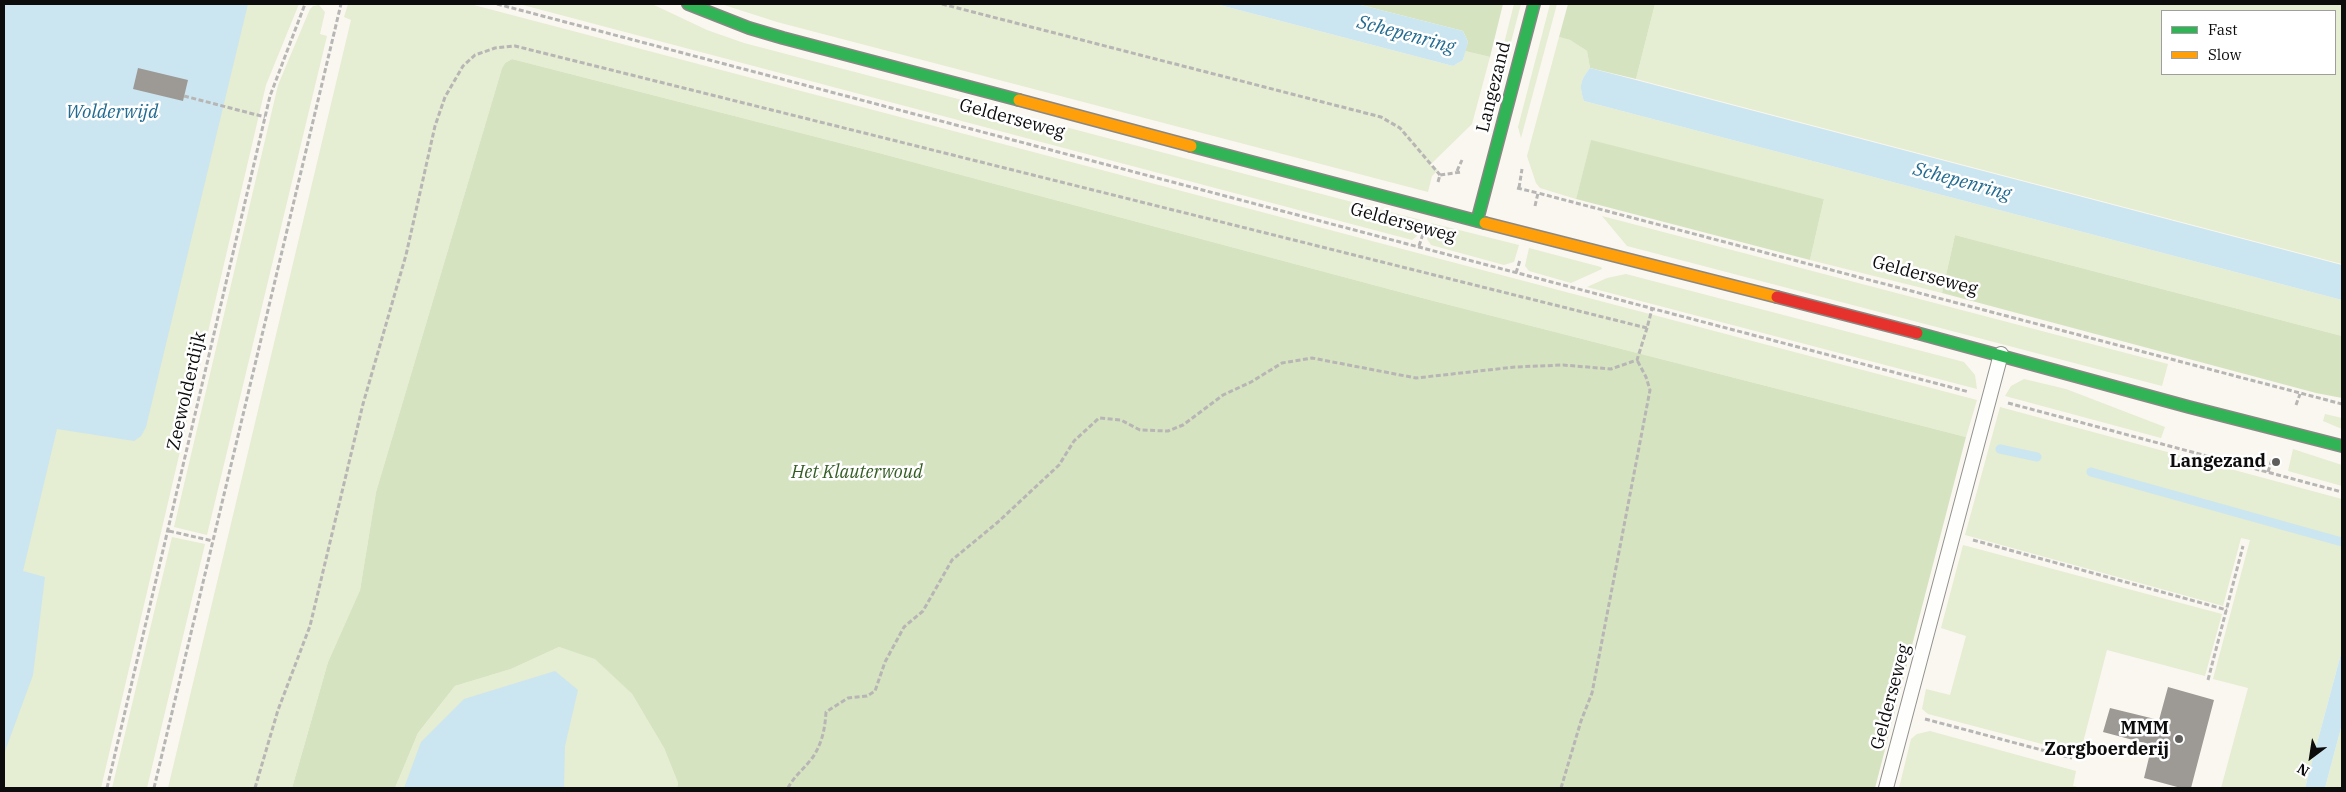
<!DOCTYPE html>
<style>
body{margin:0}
#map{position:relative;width:2346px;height:792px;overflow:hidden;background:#faf7f0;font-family:"IBM Plex Serif",serif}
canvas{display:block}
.frame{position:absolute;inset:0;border:5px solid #0c0c0c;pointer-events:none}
.legend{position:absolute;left:2161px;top:10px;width:175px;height:65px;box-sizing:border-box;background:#fff;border:1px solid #9e9e9e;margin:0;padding:6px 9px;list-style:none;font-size:15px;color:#0c0c0c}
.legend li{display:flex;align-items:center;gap:10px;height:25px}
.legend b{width:25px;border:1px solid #9e9e9e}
.north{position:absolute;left:2286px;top:732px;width:50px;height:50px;-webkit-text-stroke:4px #fff;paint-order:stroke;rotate:211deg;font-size:14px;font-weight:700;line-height:20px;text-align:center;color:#0c0c0c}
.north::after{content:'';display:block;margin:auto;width:18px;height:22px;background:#0c0c0c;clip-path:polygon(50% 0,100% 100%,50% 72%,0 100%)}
</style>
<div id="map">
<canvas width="2346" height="792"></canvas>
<div class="frame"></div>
<ul class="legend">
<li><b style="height:6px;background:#30b455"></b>Fast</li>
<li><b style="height:6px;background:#ff9f0a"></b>Slow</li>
</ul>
<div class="north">N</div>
</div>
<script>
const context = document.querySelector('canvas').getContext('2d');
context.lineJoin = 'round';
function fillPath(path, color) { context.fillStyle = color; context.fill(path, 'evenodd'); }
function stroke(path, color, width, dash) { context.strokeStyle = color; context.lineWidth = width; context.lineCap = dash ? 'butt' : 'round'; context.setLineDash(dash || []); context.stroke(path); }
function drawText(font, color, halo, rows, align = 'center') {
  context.font = font + ' "IBM Plex Serif",serif'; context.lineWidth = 5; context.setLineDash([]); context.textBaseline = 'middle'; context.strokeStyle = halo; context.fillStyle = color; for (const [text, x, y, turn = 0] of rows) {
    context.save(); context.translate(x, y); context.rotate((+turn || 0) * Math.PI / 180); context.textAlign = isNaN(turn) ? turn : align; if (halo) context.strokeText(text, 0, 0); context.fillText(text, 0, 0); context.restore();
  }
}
const green = new Path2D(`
 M4,4h295l-33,81 -165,703h-97z
 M348,4h122l1507,396 -11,37 -536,-137 -551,-147 -367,-94 -7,4 -3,5 -126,424 -16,98 -32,72 -36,126h-124l183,-768 -7,-3z
 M519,4h133l55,26 37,13 677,177 -4,16 -5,4z
 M721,4h495l237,62 10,-6 2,-9 25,6 -18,67 -42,41 8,5 -6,6 -4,16 -651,-170z
 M1514,4h7l-30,114 -8,9z
 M1550,4h7l-36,134 -3,-11z
 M1655,4h687v260l-706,-185zM2162,11h173v63h-173z
 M319,5l6,7 -5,22 7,2 -120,499 -33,-8 104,-442 32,-76 3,-3z
 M1559,37l11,3 17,11 3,17c-10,13 -11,17 -6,33l758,199v36l-387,-101 -13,58 -132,-33 14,-61 -233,-58 -15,58 -36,-11 -4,-5 -9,-27z
 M1602,216l566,148 -6,22 -535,-140z
 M1431,223l88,22 -5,17 -10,3 -73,-20 -4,-6z
 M1529,248l72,19 1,2 -31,14 -42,-12 -4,-5z
 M1626,274l338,88 11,13 2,14 -390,-102 20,-9z
 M2024,379l42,10 99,38 -4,11 -156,-42 6,-10z
 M2000,407l342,92v151l-37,138h-84l27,-100 -35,-9 37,-139 -9,-2 -18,68 -258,-71z
 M2325,414l17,4v11l-19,-8z
 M2293,449l49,16v21l-54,-15z
 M172,537l33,7 -58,244h-35z
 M1963,545l259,69 -17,62 -98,-26 -27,104 -152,-40 -6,-5 4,-20 24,6 16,-59 -25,-8z
 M559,647l36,11 37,36 32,54 14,35 -1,5h-282l23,-55 37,-47 56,-17z
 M2342,724v64h-17z
 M1930,731l146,40 -3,15 9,2h-183l12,-49 6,-5z`);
const forest = new Path2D(`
 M1357,4h146l-13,53 -25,-6 3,-9 -5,-11z
 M1568,4h87l-19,75 -46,-11 -3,-17 -17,-11 -11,-3z
 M512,59l367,94 551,147 536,137 -91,351h-1198l1,-5 -14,-35 -32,-54 -37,-35 -36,-12 -48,22 -56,17 -37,47 -23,55h-103l36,-126 32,-72 16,-98 126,-424 3,-5z
 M1591,140l233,59 -14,61 -234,-61z
 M1955,235l387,101v62l-26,-5 -374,-100z`);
const water = new Path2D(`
 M4,4h244l-102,423 -5,9 -7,5 -77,-12 -34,142 22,6 -12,98 -29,79z
 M1216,4h141l106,27 5,11 -5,18 -10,6z
 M1590,68l752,197v35l-758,-199c-5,-16 -4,-20 6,-33z
 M2342,650v74l-17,64h-20z
 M555,671l23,19 -13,56 -1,42h-160l17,-46 43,-43z`);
const stream = new Path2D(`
 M2000,449l37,8
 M2091,472l251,70`);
const building = new Path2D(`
 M138,68l50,12 -5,21 -50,-12z
 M2168,687l46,13 -23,88h-10l-37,-10 8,-33 -49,-13 7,-24 49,12z`);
const path = new Path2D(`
 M497,4l1472,388
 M942,4l439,113 19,11 40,47
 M184,96l81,21
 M1457,171l5,-11
 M1438,182l2,-7 21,-3
 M1517,188l21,5
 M1519,188l3,-19
 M1535,206l3,-13 804,211
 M1419,246l4,-12
 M1516,273l4,-13
 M2008,403l334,89
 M2296,405l4,-11
 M2268,472l4,-13
 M169,531l44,10
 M1973,540l254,70
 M2208,680l35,-134
 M1925,719l147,39
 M107,788l163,-692 35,-92
 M154,788l187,-784
 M255,788l23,-78 32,-84 53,-222 43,-149 29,-129 10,-29 18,-31 12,-11 20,-7 20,-2 1132,282 5,-19
 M788,788c6,-12 17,-20 25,-31 9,-14 12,-28 13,-45l22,-14 19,-2 8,-5 10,-29 19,-35 19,-16 29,-51 46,-38 61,-57 15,-24 25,-23 22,2 19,10 28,1 15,-6 40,-30 28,-13 31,-19 30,-5 104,20 99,-11 48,-2 48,4 26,-9 10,-32
 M1561,788l20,-67 11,-28 58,-303 -4,-13 -9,-17`);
const lane = new Path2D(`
 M1886,788l115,-434`);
const fast = new Path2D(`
 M688,4l61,24 34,10 236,62
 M1191,146l294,77
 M1477,221l57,-217
 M1917,333l272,74 153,39`);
const slow = new Path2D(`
 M1019,100l172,46
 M1485,223l292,74`);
const jam = new Path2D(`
 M1777,297l140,36`);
const markers = [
 [2276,462,5,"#5f5e5c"],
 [2179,739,5,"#5f5e5c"]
];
const streetNames = [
 ["Langezand",1494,87,-76],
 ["Gelderseweg",1012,119,15],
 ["Gelderseweg",1403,223,15],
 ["Gelderseweg",1925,276,15],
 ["Zeewolderdijk",187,391,-77],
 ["Gelderseweg",1891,697,-75]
];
const poiNames = [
 ["Langezand",2266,462],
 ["MMM",2169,729],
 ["Zorgboerderij",2169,750]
];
const parkNames = [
 ["Het Klauterwoud",857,473]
];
const waterNames = [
 ["Schepenring",1406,35,15],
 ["Wolderwijd",112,113],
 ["Schepenring",1962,182,15]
];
fillPath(green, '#e5edd2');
fillPath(forest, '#d6e3c1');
fillPath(water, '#cbe6f0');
stroke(stream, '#cbe6f0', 9);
fillPath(building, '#9d9a96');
stroke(lane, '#93928f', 16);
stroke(fast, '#8a8885', 14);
stroke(slow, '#8a8885', 14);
stroke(jam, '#8a8885', 14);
stroke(path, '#b7b6b5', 3, [5, 2.5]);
stroke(lane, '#fefefd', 14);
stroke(fast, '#30b455', 11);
stroke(slow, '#ff9f0a', 11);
stroke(jam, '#e5322d', 11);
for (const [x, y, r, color] of markers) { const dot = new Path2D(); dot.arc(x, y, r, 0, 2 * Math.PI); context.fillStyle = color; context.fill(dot); stroke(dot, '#fff', 2); }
drawText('18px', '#0c0c0c', '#fff', streetNames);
drawText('bold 18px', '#0c0c0c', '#fff', poiNames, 'right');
drawText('italic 18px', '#345d23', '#fff', parkNames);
drawText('italic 19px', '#226b91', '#fff', waterNames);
</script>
